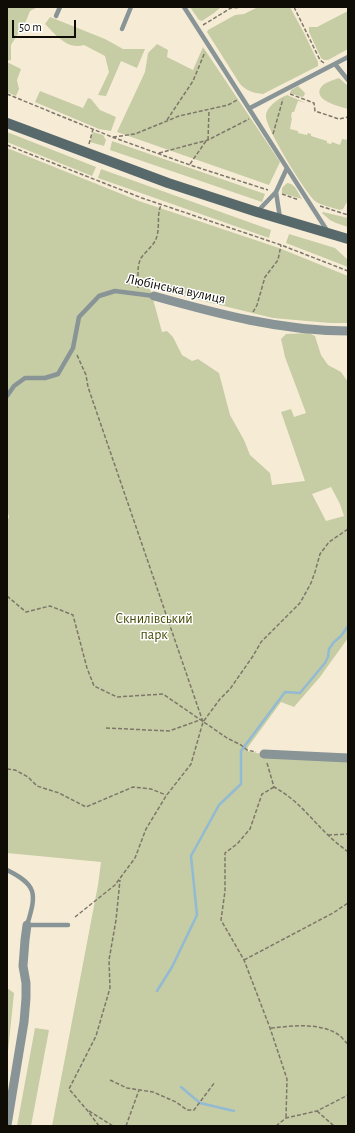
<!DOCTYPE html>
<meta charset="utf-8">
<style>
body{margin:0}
#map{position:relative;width:355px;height:1133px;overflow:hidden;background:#f6ecd6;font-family:"Alegreya Sans",sans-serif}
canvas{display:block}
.frame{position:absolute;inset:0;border:8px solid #0f0c05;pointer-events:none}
.scale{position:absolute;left:12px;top:20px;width:64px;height:18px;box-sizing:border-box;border:2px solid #0f0c05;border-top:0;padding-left:5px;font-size:12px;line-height:14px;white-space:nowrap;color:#0f0c05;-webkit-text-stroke:3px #fff;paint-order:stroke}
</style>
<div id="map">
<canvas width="355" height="1133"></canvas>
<div class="frame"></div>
<div class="scale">50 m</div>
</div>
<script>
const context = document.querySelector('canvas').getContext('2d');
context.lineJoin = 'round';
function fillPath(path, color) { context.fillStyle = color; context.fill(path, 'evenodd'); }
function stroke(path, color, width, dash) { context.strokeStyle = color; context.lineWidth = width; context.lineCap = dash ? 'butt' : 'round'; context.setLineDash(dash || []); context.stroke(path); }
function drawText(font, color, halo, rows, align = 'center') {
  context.font = font + ' "Alegreya Sans",sans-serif'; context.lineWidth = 3; context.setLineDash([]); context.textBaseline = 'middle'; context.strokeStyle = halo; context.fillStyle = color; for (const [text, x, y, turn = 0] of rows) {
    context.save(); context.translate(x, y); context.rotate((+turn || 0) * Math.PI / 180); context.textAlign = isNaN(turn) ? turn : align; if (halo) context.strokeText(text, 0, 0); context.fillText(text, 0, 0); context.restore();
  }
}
const green = new Path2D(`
 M7,7h31l-8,4 -4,10 -15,24v15l-4,1z
 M190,7h31l-7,6 -12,8 -3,-1z
 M258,7h32l14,26 14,29v4l-55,28c-10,-1 -16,-3 -23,-10l-33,-52 1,-2 27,-15 9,-1z
 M348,11v38l-20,11h-4l-3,-2 -12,-26v-5h8z
 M50,17l55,22 18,10h22l-8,19 -16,-7 -15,35 -8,-1 11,-23 -4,-16 -21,-11c-17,5 -28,-10 -39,-21z
 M157,44l11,6 -1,7 26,13 10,-23 77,115 -11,23 -152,-53 28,-60 3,-19z
 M7,62l14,7 -4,11 2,9 -3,7 -9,-4z
 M339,78l9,8v23c-7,-2 -38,-9 -26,-23 4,-4 12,-6 17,-8z
 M298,86l7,7 -1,3 -2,1 -12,-4 1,-3z
 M40,91l43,17 5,-10 3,1 9,11 16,7 -5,14 -12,-2 -64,-27z
 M287,95l19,8 -8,-2 -4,11h-2l-1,5 1,1 -2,11 8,2v2l9,2 1,-2 3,1v2l16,5v2l4,1 1,-2 8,3 2,-6 6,1v60l-5,9 -3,1c-6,-2 -21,-5 -25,-9 -10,-9 -50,-74 -49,-85 0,-9 13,-18 21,-21z
 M7,132l89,35 -4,9 -85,-34z
 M93,132l10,3 3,5 -2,6 -14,-4z
 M112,141l153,53 -3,8 -152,-52z
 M7,148l132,53 140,47 69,28v47h-18l-57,-5 -123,-30 12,44 5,-1 6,6 9,18 10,6 6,-2 21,14 11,42 14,25 6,15 20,18 2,12 33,-4 -24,-69 10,-3 3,8 12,-4 -21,-56 -4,-18 5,-5 23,-1 6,3 6,19 7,10 13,7 7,10v256l-28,39 -26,30 -13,-5 -33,45 -1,4 14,3 87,6v366h-296l46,-241 3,-23 -94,-9v-331l2,-5 -2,-8zM331,487l9,17 4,12 -18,5 -14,-27z
 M101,169l170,61 -2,8 -171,-60z
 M287,183c8,0 11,10 15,16l-20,-6v-5z
 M323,212l25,6v9l-12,-4 -6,-3 -8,-7z
 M289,234l46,14 13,12v7l-62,-24z
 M7,988l7,5 -7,68z
 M35,1028l14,2 -18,96h-14z`);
const stream = new Path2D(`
 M157,991l15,-24 25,-52 -6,-59 28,-51 22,-21v-33l44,-59 15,1 25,-30 3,-6 1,-8 5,-7 7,-6 7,-10
 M181,1087l19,16 34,8`);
const path = new Path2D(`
 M294,7l26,53 4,3
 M203,25l28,-17 14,-1
 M7,94l105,43 78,28 78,25
 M290,94l24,9 1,8 24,8 9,-2
 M167,120l26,-39 12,-29
 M273,134l10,-35
 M113,137l22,-3 44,-18 49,-11 9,-5
 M208,140l1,-30
 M89,144l4,-15
 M7,145l135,53 139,47 67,26
 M159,153l49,-13 41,-21
 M190,164l16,-23
 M282,194l17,6
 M320,206l28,9
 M138,288c1,-10 -2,-20 3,-30 4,-6 11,-11 14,-17 6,-11 1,-25 6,-36
 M253,312l4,-7 8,-28 13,-17 3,-15
 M77,355l9,20 2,12 115,335
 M7,596l19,16 24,-6 23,9 14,53 7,18 23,11 46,-3 64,44 14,7 6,5 9,2
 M106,728l63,3 31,-11
 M267,763l7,24c24,13 36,31 55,49 6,6 13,11 19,16
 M7,769l8,1 13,7 9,9 22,7 27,14 47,-20 18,2 15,6
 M274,787l-12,7 -12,35 -13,15 -12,9v38l-4,29 23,40 26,68 17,51 -1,39
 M328,835l20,-1
 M75,917l40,-32 20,-27 11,-29 20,-33 25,-32 12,-42 17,-23 10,-10 23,-33 8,-14 39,-39 11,-20 4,-11 5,-18 9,-12 19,-13
 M244,960l89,-47 15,-10
 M271,1028c22,-2 49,-6 68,7 3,2 6,7 9,9
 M110,1080l17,8 26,4 23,10 11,8h7l21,-28
 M89,1111l24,15
 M317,1111l17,15
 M99,1126l-12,-16 -18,-21 27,-53 14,-48 -1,-28 7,-40 4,-40
 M126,1126l13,-36
 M276,1126l10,-8 31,-7 31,-16`);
const lane = new Path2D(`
 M184,7l144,225
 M56,16l4,-9
 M122,29l9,-22
 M335,64l13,16
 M250,108l98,-51
 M276,192l4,26
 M257,212l19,-20 11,-24
 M7,396l7,-10 11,-8h20l13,-4 15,-26 6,-31 20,-21 16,-5 39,5
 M7,870c30,15 30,23 20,55h41`);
const street = new Path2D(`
 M154,296c64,18 128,35 194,35
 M264,754l84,4
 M7,1125l17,-103 2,-24v-15l-3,-17 2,-26 2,-15`);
const secondary = new Path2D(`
 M7,123l161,60 89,29 91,27`);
const streetNames = [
 ["Любінська вулиця",176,289,12]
];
const parkNames = [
 ["Скнилівський",154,619],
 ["парк",154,635]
];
fillPath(green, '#c6cca4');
stroke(stream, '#92bbd3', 2.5);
stroke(path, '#7d7769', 1.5, [4, 2]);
stroke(lane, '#889496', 4.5);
stroke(street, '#889496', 9);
stroke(secondary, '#58696c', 10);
drawText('14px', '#0f0c05', '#fff', streetNames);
drawText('14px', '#464b05', '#fff', parkNames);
</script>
